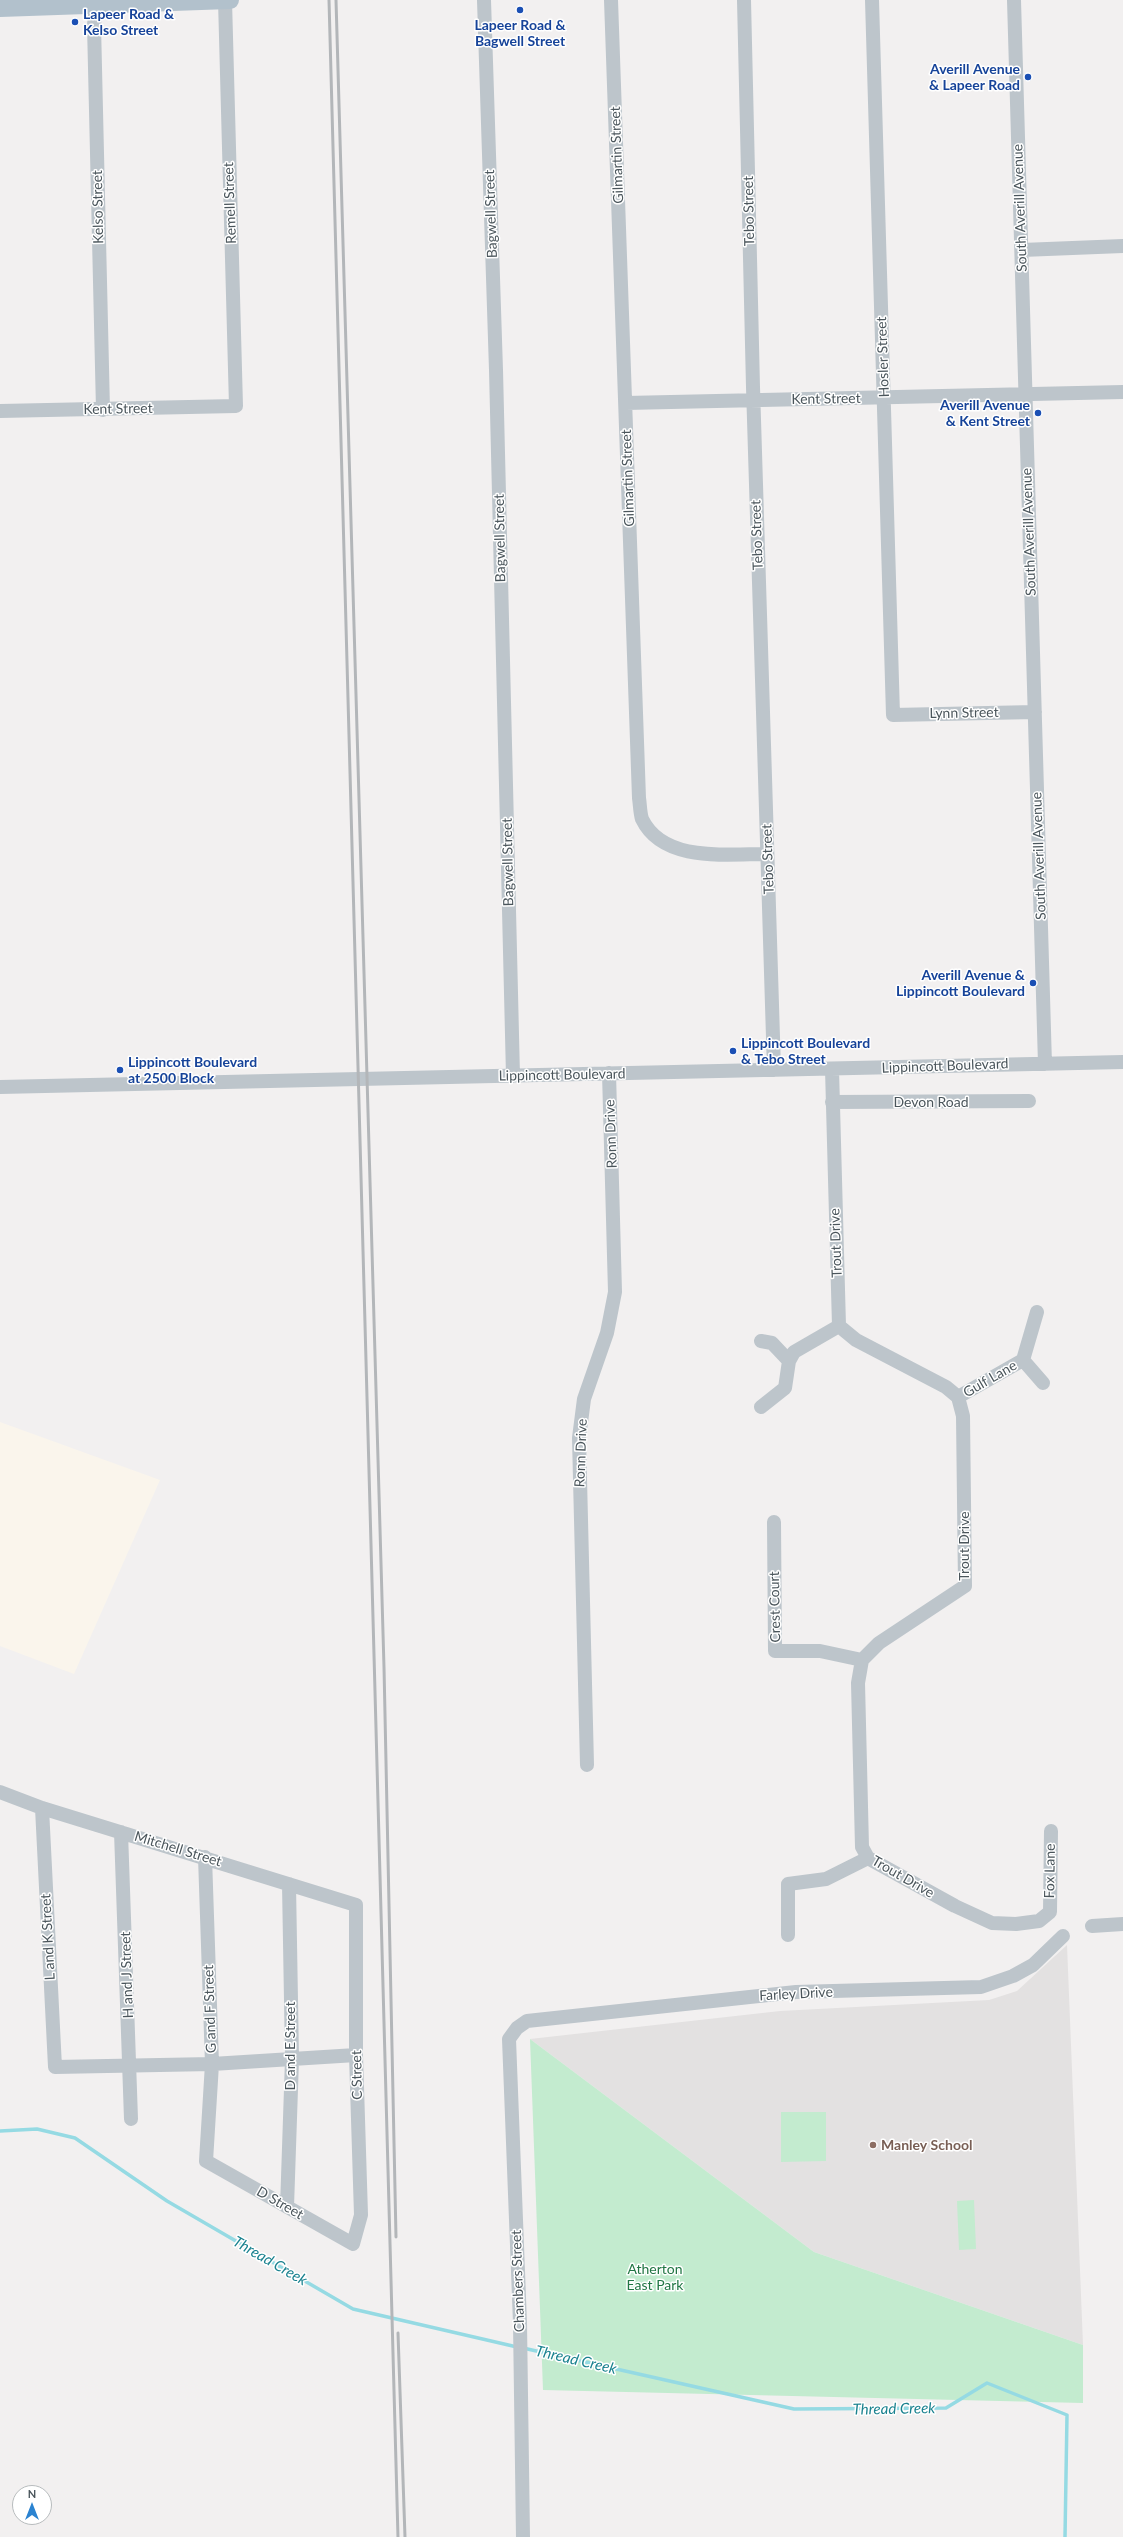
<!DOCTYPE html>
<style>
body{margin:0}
#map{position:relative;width:1123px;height:2537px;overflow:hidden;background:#f2f0f0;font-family:Lato,sans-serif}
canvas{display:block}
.north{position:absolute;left:12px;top:2485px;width:40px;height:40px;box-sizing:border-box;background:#fff;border:1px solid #b7bbbd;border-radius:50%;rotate:0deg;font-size:11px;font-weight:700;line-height:16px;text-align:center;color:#4a555b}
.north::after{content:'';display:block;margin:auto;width:14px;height:18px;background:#2b83d1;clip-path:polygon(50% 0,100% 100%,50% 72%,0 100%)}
</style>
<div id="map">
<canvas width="1123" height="2537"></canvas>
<div class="north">N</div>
</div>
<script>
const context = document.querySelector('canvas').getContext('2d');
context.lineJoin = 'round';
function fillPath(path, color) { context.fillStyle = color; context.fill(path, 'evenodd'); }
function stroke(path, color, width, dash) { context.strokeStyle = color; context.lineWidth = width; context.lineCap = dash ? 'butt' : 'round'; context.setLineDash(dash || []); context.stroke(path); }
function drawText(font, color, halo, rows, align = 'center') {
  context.font = font + ' Lato,sans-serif'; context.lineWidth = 3; context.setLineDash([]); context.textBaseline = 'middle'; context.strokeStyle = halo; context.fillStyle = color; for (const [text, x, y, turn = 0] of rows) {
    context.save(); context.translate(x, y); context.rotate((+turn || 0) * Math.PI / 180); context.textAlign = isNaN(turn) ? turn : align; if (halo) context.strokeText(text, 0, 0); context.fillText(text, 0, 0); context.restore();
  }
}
const commercial = new Path2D(`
 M0,1422l160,58 -86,194 -74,-28z`);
const education = new Path2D(`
 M1067,1945l16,400 -269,-93 -284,-213 250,-28 209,-11 28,-9z`);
const green = new Path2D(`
 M530,2039l284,213 269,93v58l-540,-13z
 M781,2112h45v49l-45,1z
 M974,2200l2,49 -17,1 -2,-49z`);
const stream = new Path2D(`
 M0,2131l37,-2 38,9 92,63 186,108 164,38
 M523,2348l271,61 152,-1 41,-25 80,32 -2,122`);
const minor = new Path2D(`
 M484,0l12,370 17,706
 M611,0l28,798c1,6 1,15 3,21 21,44 86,35 125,35
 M744,0l9,387 21,683
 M872,0l21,715 142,-3
 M1014,0l31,1064
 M96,5l-2,20 9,385
 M1022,250l101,-4
 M626,403l497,-11
 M0,411l236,-5 -11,-406
 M832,1069l7,257 17,14 90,47 12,10 5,19 2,170 -86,57 -17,17 -4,23 4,164 6,11 87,48 37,17 24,1 23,-3 11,-9 1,-81
 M0,1087l1123,-25
 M832,1102l197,-1
 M761,1341l11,2 17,18
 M1023,1360l14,-48
 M1023,1360l20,23
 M958,1397l65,-37
 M761,1407l24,-19 4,-27 5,-9 45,-26
 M774,1522l1,129h45l42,9
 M587,1765l-8,-327 5,-39 23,-66 8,-41 -6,-219
 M0,1792l42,16 314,97v150l5,160 -8,29 -147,-83 6,-97 -7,-207
 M42,1808l13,259 157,-3 144,-9
 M121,1832l10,287
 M1092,1926l31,-2
 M788,1935v-51l38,-5 42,-21
 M287,2207l5,-148 -3,-175
 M523,2537l-3,-214 -11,-284 8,-11 10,-7 269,-29 185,-5 32,-11 20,-11 30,-29`);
const major = new Path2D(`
 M0,8l230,-8`);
const rail = new Path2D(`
 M329,0l69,2537
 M336,0l48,1667 12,570
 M398,2333l7,204`);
const markers = [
 [520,10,4,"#1a4fb4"],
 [75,22,4,"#1a4fb4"],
 [1028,77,4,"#1a4fb4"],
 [1038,413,4,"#1a4fb4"],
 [1033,983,4,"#1a4fb4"],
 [733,1051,4,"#1a4fb4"],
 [120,1070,4,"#1a4fb4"],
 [873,2145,4,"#8d6e63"]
];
const transitNames = [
 ["Lapeer Road &",83,14],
 ["Kelso Street",83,30],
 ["Lapeer Road &",520,25,"center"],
 ["Bagwell Street",520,41,"center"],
 ["Averill Avenue",1020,69,"right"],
 ["& Lapeer Road",1020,85,"right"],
 ["Averill Avenue",1030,405,"right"],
 ["& Kent Street",1030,421,"right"],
 ["Averill Avenue &",1025,975,"right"],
 ["Lippincott Boulevard",1025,991,"right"],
 ["Lippincott Boulevard",741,1043],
 ["& Tebo Street",741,1059],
 ["Lippincott Boulevard",128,1062],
 ["at 2500 Block",128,1078]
];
const streetNames = [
 ["Gilmartin Street",617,155,-92],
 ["Remell Street",230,203,-92],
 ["Kelso Street",98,207,-91],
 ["South Averill Avenue",1020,208,-92],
 ["Tebo Street",749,211,-91],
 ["Bagwell Street",491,214,-92],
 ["Hosler Street",883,357,-92],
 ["Kent Street",826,399,-1],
 ["Kent Street",118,409,-1],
 ["Gilmartin Street",628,478,-92],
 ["South Averill Avenue",1029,532,-92],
 ["Tebo Street",757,535,-92],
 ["Bagwell Street",500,538,-91],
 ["Lynn Street",964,713,-1],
 ["South Averill Avenue",1039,856,-92],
 ["Tebo Street",768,859,-92],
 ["Bagwell Street",508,862,-91],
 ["Lippincott Boulevard",945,1066,-2],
 ["Lippincott Boulevard",562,1075,-1],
 ["Devon Road",931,1102],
 ["Ronn Drive",611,1134,-92],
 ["Trout Drive",836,1243,-92],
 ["Gulf Lane",990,1379,-30],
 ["Ronn Drive",581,1453,-88],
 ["Trout Drive",964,1546,-90],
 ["Crest Court",775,1607,-91],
 ["Mitchell Street",178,1849,17],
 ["Fox Lane",1050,1871,-89],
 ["Trout Drive",903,1877,30],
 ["L and K Street",48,1937,-93],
 ["H and J Street",127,1975,-92],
 ["Farley Drive",796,1994,-3],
 ["G and F Street",210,2009,-92],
 ["D and E Street",290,2046,-90],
 ["C Street",357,2075,-91],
 ["D Street",280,2203,30],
 ["Chambers Street",518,2281,-92]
];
const educationNames = [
 ["Manley School",881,2145]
];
const parkNames = [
 ["Atherton",655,2269],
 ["East Park",655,2285]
];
const waterNames = [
 ["Thread Creek",270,2261,30],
 ["Thread Creek",576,2360,13],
 ["Thread Creek",894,2409,-1]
];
fillPath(commercial, '#faf5ec');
fillPath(education, '#e3e1e1');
fillPath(green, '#c3ebcf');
stroke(stream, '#95dae3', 3.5);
stroke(minor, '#bdc5cb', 14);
stroke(major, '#b2c1cc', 18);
stroke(rail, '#b3b6b9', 3);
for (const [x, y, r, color] of markers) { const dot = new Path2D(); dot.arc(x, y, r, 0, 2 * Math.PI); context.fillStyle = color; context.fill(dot); stroke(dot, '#fff', 1.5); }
drawText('bold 14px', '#164399', '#fff', transitNames, 'left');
drawText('14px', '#4a555b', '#fff', streetNames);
drawText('bold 14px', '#785e54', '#fff', educationNames, 'left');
drawText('14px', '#217644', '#fff', parkNames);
drawText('italic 15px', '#1a828f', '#fff', waterNames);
</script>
